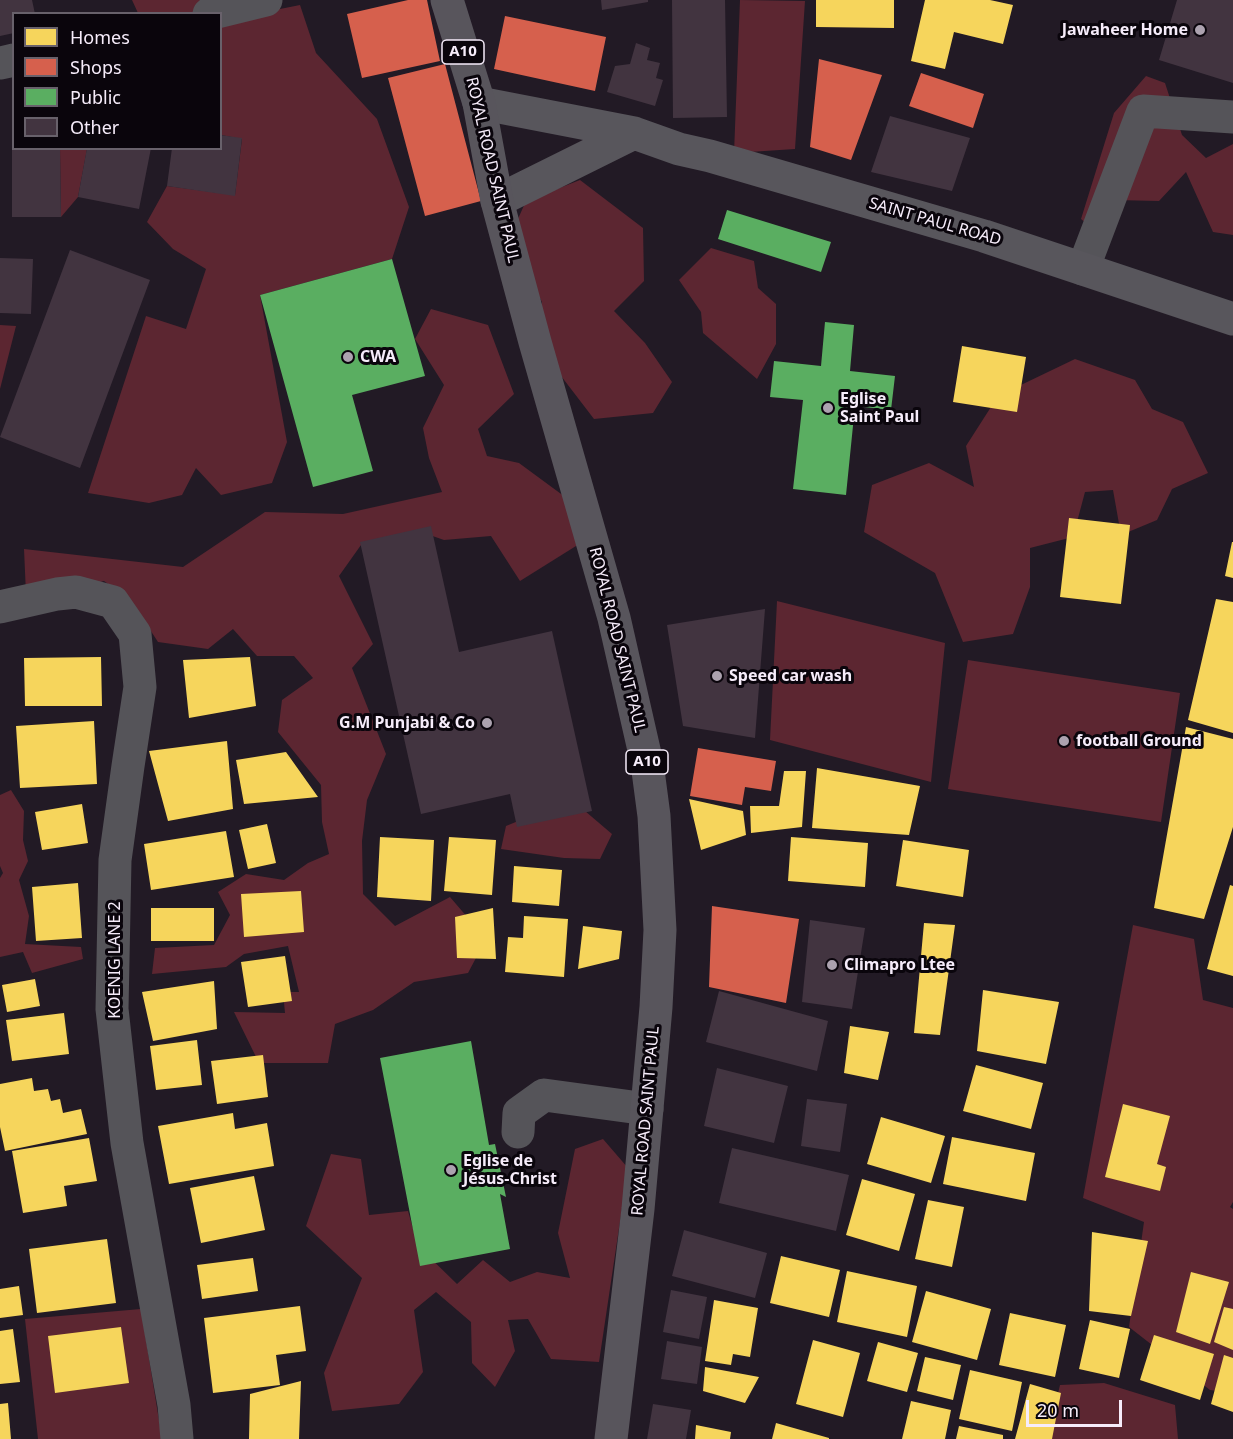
<!DOCTYPE html>
<meta charset="utf-8">
<style>
body{margin:0}
#map{position:relative;width:1233px;height:1439px;overflow:hidden;background:#221a25;font-family:"Noto Sans",sans-serif}
canvas{display:block}
.legend{position:absolute;left:12px;top:12px;width:210px;height:138px;box-sizing:border-box;background:#0a050c;border:2px solid #68616b;margin:0;padding:8px 10px;list-style:none;font-size:18px;color:#f6ecfa}
.legend li{display:flex;align-items:center;gap:12px;height:30px}
.legend b{width:30px;border:2px solid #68616b}
.scale{position:absolute;left:1026px;top:1400px;width:96px;height:27px;box-sizing:border-box;border:3px solid #f6ecfa;border-top:0;padding-left:8px;font-size:18px;line-height:21px;white-space:nowrap;color:#f6ecfa;-webkit-text-stroke:4px #0a050c;paint-order:stroke}
</style>
<div id="map">
<canvas width="1233" height="1439"></canvas>
<ul class="legend">
<li><b style="height:16px;background:#f6d55c"></b>Homes</li>
<li><b style="height:16px;background:#d6604d"></b>Shops</li>
<li><b style="height:16px;background:#5aae61"></b>Public</li>
<li><b style="height:16px;background:#423440"></b>Other</li>
</ul>
<div class="scale">20 m</div>
</div>
<script>
const context = document.querySelector('canvas').getContext('2d');
context.lineJoin = 'round';
function fillPath(path, color) { context.fillStyle = color; context.fill(path, 'evenodd'); }
function stroke(path, color, width, dash) { context.strokeStyle = color; context.lineWidth = width; context.lineCap = dash ? 'butt' : 'round'; context.setLineDash(dash || []); context.stroke(path); }
function drawText(font, color, halo, rows, align = 'center') {
  context.font = font + ' "Noto Sans",sans-serif'; context.lineWidth = 6; context.setLineDash([]); context.textBaseline = 'middle'; context.strokeStyle = halo; context.fillStyle = color; for (const [text, x, y, turn = 0] of rows) {
    context.save(); context.translate(x, y); context.rotate((+turn || 0) * Math.PI / 180); context.textAlign = isNaN(turn) ? turn : align; if (halo) context.strokeText(text, 0, 0); context.fillText(text, 0, 0); context.restore();
  }
}
const green = new Path2D(`
 M132,0h148v9l20,-4 16,48 61,66 32,88 -17,52 -132,36 27,147 -15,41 -51,12 -25,-27 -14,27 -33,8 -61,-10 58,-177 40,13 20,-60 -33,-20 -26,-27 20,-36 68,9 7,-56 -21,-4 -1,-121 -82,-1z
 M740,0l65,1 -10,148 -61,4z
 M1146,76l19,7 17,52 24,23 27,-14v91l-20,-3 -27,-60 -27,29 -44,-1 -24,27 -10,-8 33,-106z
 M60,149h27l-9,48 -17,20z
 M580,180l63,48 1,53 -30,30 31,32 27,39 -19,31 -59,6 -59,-77 7,-40 -34,-61 18,-40z
 M711,248l43,13 4,27 18,16v40l-19,35 -54,-46 -2,-21 -22,-32z
 M431,309l57,16 26,69 -36,35 9,27 32,7 53,39 12,39 -64,40 -29,-45 -47,4 -23,-8 -60,13 -22,31 34,68 -21,24 34,86 -19,46 -5,41 1,53 32,32 55,-29 36,42 -18,34 -54,9 -41,28 -38,14 -7,39h-69l-25,-51 51,1 -2,-21h16l-11,-46 -44,8 -18,13 -74,7 3,-26 59,-3 16,-30 -12,-23 28,-18 38,6 24,-17 21,-9 -7,-32 -1,-37 -43,-53 4,-32 31,-22 -19,-22h-37l-24,-27 -25,20 -50,-7 -26,-40 -28,-21 -47,13h-31l-2,-45 159,18 82,-55 78,2 99,-22 -13,-34 -6,-30 21,-43 -29,-46z
 M0,325l16,1 -16,63z
 M1075,359l60,21 17,29 31,13 25,51 -36,16 -15,31 -36,15 -8,-45 -28,2 -12,45 -43,11v39l-17,47 -50,8 -28,-69 -71,-41 8,-47 57,-22 45,24 -8,-41 32,-50z
 M777,601l168,42 -14,139 -161,-42z
 M968,660l212,33 -19,129 -213,-33z
 M11,790l13,21 -1,29 5,21 -9,19 10,36 -4,28 56,3 2,12 -51,14 -9,-21 -23,5v-79l3,-5 -3,-7v-71z
 M545,810l40,1 27,23 -12,25 -36,-1 -63,-9 5,-23z
 M1133,925l61,14 9,61 30,8v194l-3,5 3,2v184l-23,-3 -81,-63 15,-105 -61,-24z
 M603,1139l25,29 -29,194 -48,-3 -23,-40 -20,1 7,31 -20,36 -23,-24 -1,-41 -35,-30 -22,18 9,62 -24,32 -67,7 -8,-38 38,-95 -56,-52 25,-72 30,5 8,56 39,-4 10,35 39,38 26,-24 27,22 27,-10 33,6 -12,-45 17,-84z
 M141,1309l21,130h-124l-13,-120z
 M1104,1383l71,22 3,34h-131l13,-54z`);
const homes = new Path2D(`
 M816,0h78v28l-78,-1z
 M925,0h65l23,5 -10,39 -49,-12 -9,37 -34,-8z
 M962,346l64,11 -9,55 -64,-10z
 M1069,518l61,7 -9,79 -61,-7z
 M1232,542h1v36l-8,-2z
 M1216,599l17,3v131l-45,-13z
 M101,657l1,49h-77l-1,-48z
 M250,657l6,49 -67,12 -6,-58z
 M94,721l3,63 -77,4 -4,-62z
 M1186,727l47,12v88l-29,92 -50,-11z
 M227,741l6,68 -65,12 -19,-70z
 M286,752l32,45 -74,7 -8,-44z
 M817,768l103,18 -11,49 -97,-7z
 M784,771h22l-4,56 -51,6 -1,-27h29z
 M689,799l54,12 3,24 -45,15z
 M82,804l6,39 -46,7 -7,-38z
 M267,824l9,39 -28,6 -9,-39z
 M226,831l8,46 -83,13 -7,-46z
 M380,837l54,3 -3,61 -54,-4z
 M449,837l47,3 -4,55 -48,-4z
 M791,837l77,6 -3,44 -77,-6z
 M903,840l66,10 -6,47 -67,-11z
 M514,866l48,4 -3,36 -47,-4z
 M78,883l4,55 -46,3 -4,-54z
 M1230,885l3,1v90l-26,-7z
 M301,891l3,41 -60,5 -3,-43z
 M151,908h63v33h-63z
 M493,908l3,51 -39,-1 -2,-41z
 M524,916l44,3 -4,58 -59,-5 3,-35 15,1z
 M924,923l31,2 -15,110 -26,-2z
 M583,926l39,5 -3,28 -41,10z
 M285,956l7,45 -44,6 -7,-45z
 M35,979l5,27 -33,6 -5,-27z
 M214,981l3,48 -64,12 -11,-49z
 M983,990l76,12 -13,62 -69,-13z
 M64,1013l5,41 -57,7 -6,-41z
 M850,1026l39,6 -11,48 -34,-7z
 M197,1040l5,45 -46,5 -6,-44z
 M263,1055l5,42 -51,7 -6,-43z
 M976,1065l67,18 -12,46 -68,-18z
 M32,1078l2,13 14,-2 3,12 9,-2 3,14 18,-4 6,25 -82,17 -5,-24v-43z
 M1123,1104l47,12 -13,48 9,3 -6,24 -55,-14z
 M233,1113l2,16 32,-6 7,43 -105,18 -11,-58z
 M881,1117l64,19 -14,47 -64,-19z
 M952,1137l83,16 -9,48 -83,-17z
 M89,1138l8,43 -33,5 3,20 -44,7 -11,-62z
 M254,1176l11,54 -64,13 -11,-55z
 M862,1179l53,15 -16,57 -53,-16z
 M928,1200l36,7 -12,60 -37,-8z
 M1092,1232l56,9 -17,75 -42,-5z
 M107,1239l9,64 -79,10 -8,-64z
 M781,1256l59,14 -11,47 -59,-14z
 M253,1258l5,33 -56,8 -5,-34z
 M847,1271l70,15 -10,51 -70,-15z
 M1191,1272l38,10 -19,62 -34,-12z
 M19,1286l4,29 -23,3v-29z
 M926,1291l65,18 -14,51 -65,-18z
 M714,1300l44,8 -8,49 -17,-3 -2,11 -26,-4z
 M300,1306l6,45 -30,4 4,30 -67,8 -9,-75z
 M1224,1307l9,2v41l-19,-8z
 M1010,1313l56,12 -11,52 -56,-12z
 M1090,1320l40,9 -11,49 -40,-9z
 M121,1327l8,56 -74,10 -7,-57z
 M13,1329l7,53 -20,2v-53z
 M1154,1335l60,19 -14,46 -60,-20z
 M813,1340l47,13 -17,64 -47,-13z
 M878,1342l40,11 -11,39 -40,-11z
 M1224,1355l9,3v54l-22,-8z
 M925,1357l36,8 -8,35 -36,-9z
 M705,1367l54,10 -14,26 -42,-12z
 M970,1370l52,12 -10,49 -53,-12z
 M301,1381l-2,58h-50l1,-45z
 M1030,1384l31,9 -9,46h-37z
 M911,1401l40,9 -6,29h-43z
 M8,1403l3,36h-11v-35z
 M776,1423l53,15v1h-57z
 M696,1425l35,7 -1,7h-35z
 M959,1426l44,9v4h-47z`);
const shops = new Path2D(`
 M408,0h19l13,61 -78,17 -15,-64z
 M505,16l101,21 -11,54 -101,-22z
 M819,59l63,16 -31,85 -41,-13z
 M445,64l36,137 -56,15 -37,-138z
 M921,73l63,21 -11,34 -64,-22z
 M698,748l78,13 -5,30 -26,-4 -3,18 -52,-9z
 M712,906l87,13 -13,84 -77,-16z`);
const public = new Path2D(`
 M727,210l104,32 -10,30 -103,-33z
 M392,259l33,117 -73,19 21,76 -60,16 -53,-192z
 M825,322l29,3 -4,46 45,5 -4,34 -36,-4 -9,89 -53,-6 10,-89 -33,-3 4,-36 47,5z
 M471,1041l18,104 6,-1 11,53 -6,-3 10,55 -90,17 -40,-208z`);
const building = new Path2D(`
 M0,0h32l3,14h-21v19l-14,3z
 M601,0h47v2l-46,8z
 M672,0h53l2,117 -54,1z
 M1177,0h56v83l-74,-23z
 M636,43l14,5 -3,12 13,3 -4,15 7,2 -8,26 -48,-14 8,-26 15,-2z
 M890,116l80,22 -18,53 -81,-19z
 M220,135l22,3 -7,58 -68,-10 5,-38h48z
 M12,148h48l1,69h-49z
 M87,148h64l-12,61 -61,-12z
 M70,250l80,30 -70,188 -80,-31z
 M0,258l33,1 -2,55 -31,-1z
 M431,526l28,126 93,-21 40,180 -75,16 -7,-33 -89,20 -61,-272z
 M765,609l-10,129 -72,-12 -16,-101z
 M810,920l55,8 -13,81 -50,-7z
 M719,991l109,30 -11,50 -111,-29z
 M717,1068l71,18 -14,57 -70,-17z
 M807,1099l40,5 -7,48 -39,-6z
 M732,1148l117,27 -13,56 -117,-28z
 M684,1230l83,23 -12,45 -83,-22z
 M671,1290l36,7 -8,42 -36,-7z
 M667,1341l35,6 -5,37 -36,-5z
 M653,1404l38,6 -5,29h-39z`);
const street = new Path2D(`
 M209,14l57,-14
 M0,63l14,-3
 M1083,269l60,-158 90,6
 M0,607l57,-13 19,-2 37,10 22,32 5,53 -12,79 -13,94 -3,149 15,134 47,262 3,34
 M518,1132l1,-19 25,-18 103,14`);
const secondary = new Path2D(`
 M479,103l155,30 45,16 31,7 274,80 249,83
 M497,201l137,-68`);
const primary = new Path2D(`
 M447,0l32,103 18,98 38,141 79,276 33,145 7,53 6,114 -4,77 -18,202 -27,230`);
const markers = [
 [1200,30,6,"#aca2af"],
 [348,357,6,"#aca2af"],
 [828,408,6,"#aca2af"],
 [717,676,6,"#aca2af"],
 [487,723,6,"#aca2af"],
 [1064,741,6,"#aca2af"],
 [832,965,6,"#aca2af"],
 [451,1170,6,"#aca2af"]
];
const shields = [
 [463,52,42],
 [647,762,42]
];
const shieldNames = [
 ["A10",463,52],
 ["A10",647,762]
];
const poiNames = [
 ["Jawaheer Home",1188,30,"right"],
 ["CWA",360,357],
 ["Eglise",840,399],
 ["Saint Paul",840,417],
 ["Speed car wash",729,676],
 ["G.M Punjabi & Co",475,723,"right"],
 ["football Ground",1076,741],
 ["Climapro Ltee",844,965],
 ["Eglise de",463,1161],
 ["Jésus-Christ",463,1179]
];
const streetNames = [
 ["ROYAL ROAD SAINT PAUL",492,170,77],
 ["SAINT PAUL ROAD",935,222,16],
 ["ROYAL ROAD SAINT PAUL",617,640,76],
 ["KOENIG LANE 2",115,960,-90],
 ["ROYAL ROAD SAINT PAUL",646,1121,-85]
];
fillPath(green, '#5c2631');
fillPath(homes, '#f6d55c');
fillPath(shops, '#d6604d');
fillPath(public, '#5aae61');
fillPath(building, '#423440');
stroke(street, '#555459', 33);
stroke(secondary, '#58565c', 33);
stroke(primary, '#58555c', 33);
for (const [x, y, r, color] of markers) { const dot = new Path2D(); dot.arc(x, y, r, 0, 2 * Math.PI); context.fillStyle = color; context.fill(dot); stroke(dot, '#0a050c', 2); }
for (const [x, y, w] of shields) { const box = new Path2D(); box.roundRect(x - w / 2, y - 12, w, 24, 4.5); context.fillStyle = '#0a050c'; context.fill(box); stroke(box, '#f6ecfa', 1.5); }
drawText('bold 15px', '#f6ecfa', null, shieldNames);
drawText('bold 16px', '#f6ecfa', '#0a050c', poiNames, 'left');
drawText('16px', '#f6ecfa', '#0a050c', streetNames);
</script>
